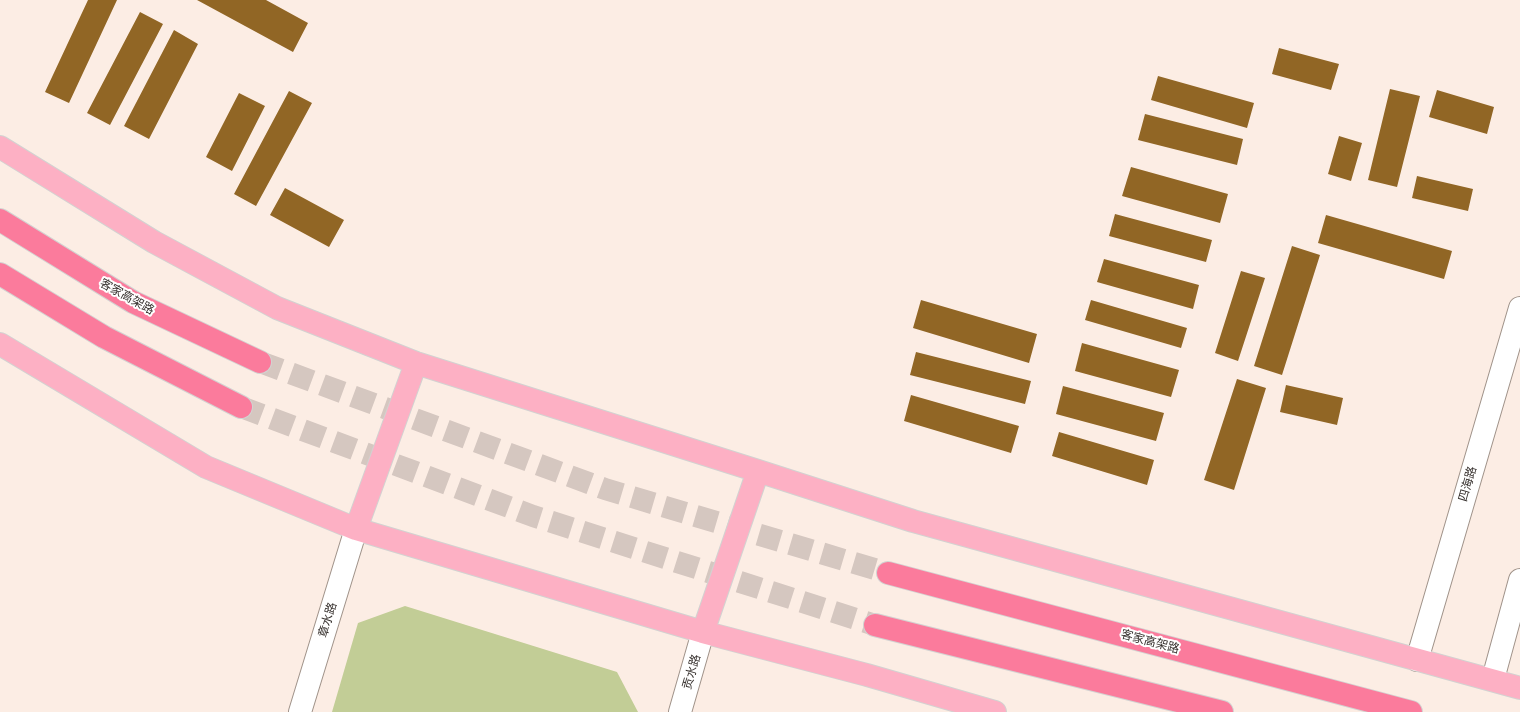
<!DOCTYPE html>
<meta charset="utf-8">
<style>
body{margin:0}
canvas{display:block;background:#fcede4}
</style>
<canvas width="1520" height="712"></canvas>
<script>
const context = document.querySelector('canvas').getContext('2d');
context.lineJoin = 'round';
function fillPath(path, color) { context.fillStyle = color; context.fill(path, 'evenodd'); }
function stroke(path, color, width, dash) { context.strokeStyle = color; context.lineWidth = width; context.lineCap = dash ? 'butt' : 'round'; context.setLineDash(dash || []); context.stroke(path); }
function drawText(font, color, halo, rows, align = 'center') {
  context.font = font + ' "Open Sans","Noto Sans SC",sans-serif'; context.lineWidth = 4; context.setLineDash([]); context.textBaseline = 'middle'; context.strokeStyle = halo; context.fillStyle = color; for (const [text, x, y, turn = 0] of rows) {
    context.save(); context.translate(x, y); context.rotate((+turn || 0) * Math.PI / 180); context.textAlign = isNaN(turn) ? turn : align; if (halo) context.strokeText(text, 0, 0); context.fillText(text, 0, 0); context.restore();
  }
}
const green = new Path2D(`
 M405,606l212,66 21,40h-306l26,-89z`);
const building = new Path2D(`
 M88,0h29l-48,103 -24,-11z
 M197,0h69l42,23 -15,29z
 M140,12l23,12 -53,101 -23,-12z
 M174,30l24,14 -49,95 -25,-13z
 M1279,48l60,16 -8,26 -59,-16z
 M1158,76l96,27 -7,25 -96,-28z
 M1390,89l30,7 -23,91 -29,-7z
 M1437,90l57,17 -7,27 -58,-17z
 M289,91l23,12 -56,103 -22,-12z
 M239,93l26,13 -33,65 -26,-14z
 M1145,114l98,25 -6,26 -99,-25z
 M1339,136l23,7 -11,38 -23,-7z
 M1131,167l97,27 -8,29 -98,-27z
 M1417,176l56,13 -5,22 -56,-13z
 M285,188l59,32 -15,27 -59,-32z
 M1115,214l97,26 -6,22 -97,-26z
 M1326,215l126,36 -8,28 -126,-36z
 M1292,246l28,9 -38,120 -28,-9z
 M1104,259l95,26 -6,24 -96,-27z
 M1241,271l24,7 -27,83 -23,-8z
 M921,300l116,34 -8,29 -116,-35z
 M1091,300l96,28 -6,20 -96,-28z
 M1082,343l97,27 -8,27 -96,-26z
 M916,352l115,29 -6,23 -115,-29z
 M1237,379l29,9 -32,102 -30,-10z
 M1286,385l57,13 -6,27 -57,-13z
 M1063,386l101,27 -8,28 -100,-27z
 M911,395l108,31 -8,27 -107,-32z
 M1059,432l95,28 -7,25 -95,-29z`);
const highwayTunnel = new Path2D(`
 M260,362l345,127 283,84
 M241,407l292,109 342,109`);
const minor = new Path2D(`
 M1417,660l103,-352
 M1493,679l27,-99
 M300,712l56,-183
 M680,712l23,-80`);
const major = new Path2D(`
 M0,147l154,95 123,66 139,55 342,108 155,50 607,167
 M0,344l206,123 150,62 347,103 164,43 128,37
 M356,529l60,-166
 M703,632l55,-161`);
const highway = new Path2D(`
 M0,220l133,82 127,60
 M0,274l104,63 137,70
 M888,573l523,139
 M875,625l347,87`);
const streetNames = [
 ["客家高架路",127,297,29],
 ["四海路",1468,484,-74],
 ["章水路",328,620,-73],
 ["客家高架路",1150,642,15],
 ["贡水路",692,672,-74]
];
fillPath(green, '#c2cd96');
fillPath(building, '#916625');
stroke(highwayTunnel, '#d5c7c0', 22, [22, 11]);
stroke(minor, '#a0938a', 24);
stroke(major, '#d3d2d1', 24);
stroke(highway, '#d3d2d1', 24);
stroke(minor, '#fff', 22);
stroke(major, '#fdb0c4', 22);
stroke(highway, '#fb7b9c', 22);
drawText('12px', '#37312e', '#fff', streetNames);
</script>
